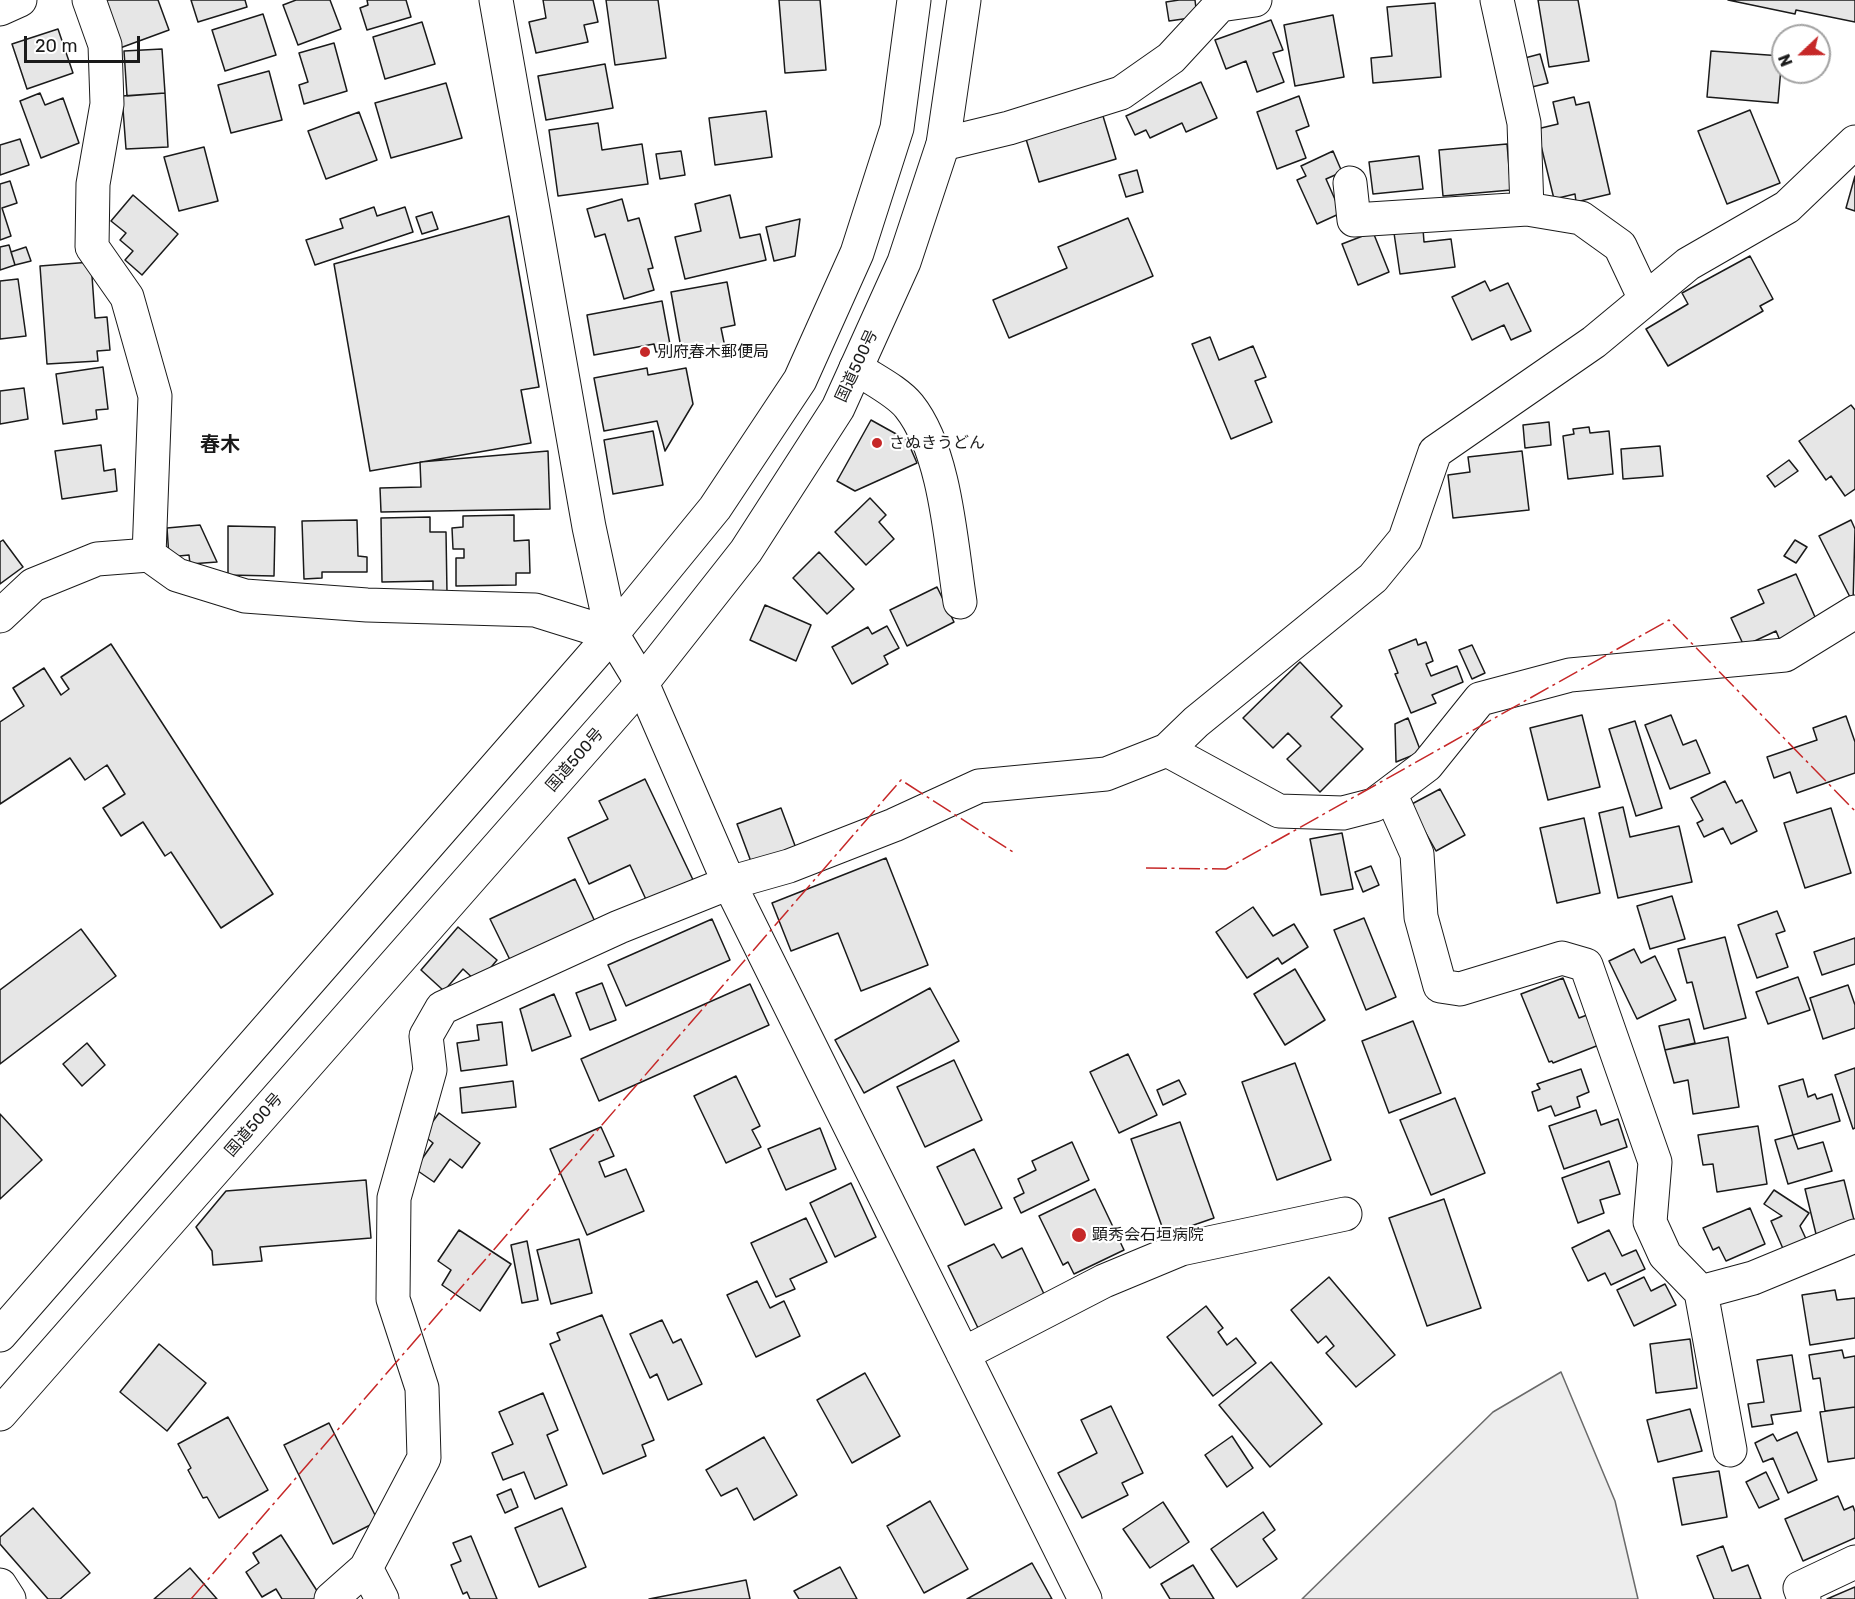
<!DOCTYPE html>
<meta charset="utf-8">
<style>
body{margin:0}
#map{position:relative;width:1855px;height:1599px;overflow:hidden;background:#fff;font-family:Rubik,sans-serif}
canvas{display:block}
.north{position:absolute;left:1771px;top:24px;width:60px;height:60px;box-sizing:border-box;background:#fff;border:2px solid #a3a3a3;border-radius:50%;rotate:248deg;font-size:16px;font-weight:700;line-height:24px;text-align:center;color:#1a1a1a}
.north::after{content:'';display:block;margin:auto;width:21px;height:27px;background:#c62828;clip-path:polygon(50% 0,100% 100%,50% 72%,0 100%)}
.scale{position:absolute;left:24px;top:36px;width:116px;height:27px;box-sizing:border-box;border:3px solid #1a1a1a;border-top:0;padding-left:8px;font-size:18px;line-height:21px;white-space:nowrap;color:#1a1a1a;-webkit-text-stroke:4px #fff;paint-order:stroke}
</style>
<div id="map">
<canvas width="1855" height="1599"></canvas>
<div class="north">N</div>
<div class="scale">20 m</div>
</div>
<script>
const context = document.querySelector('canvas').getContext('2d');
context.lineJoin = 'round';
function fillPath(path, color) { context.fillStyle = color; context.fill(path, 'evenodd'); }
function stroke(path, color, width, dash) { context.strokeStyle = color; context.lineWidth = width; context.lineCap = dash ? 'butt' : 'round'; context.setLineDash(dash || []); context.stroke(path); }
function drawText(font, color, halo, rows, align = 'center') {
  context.font = font + ' Rubik,"Noto Sans JP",sans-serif'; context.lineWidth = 4.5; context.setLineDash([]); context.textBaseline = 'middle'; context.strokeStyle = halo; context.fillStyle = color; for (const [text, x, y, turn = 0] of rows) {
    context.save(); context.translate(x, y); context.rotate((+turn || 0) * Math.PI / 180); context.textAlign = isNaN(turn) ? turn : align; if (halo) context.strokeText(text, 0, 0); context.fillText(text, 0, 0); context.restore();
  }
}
const built = new Path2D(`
 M1561,1372l54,129 23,98h-336l191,-187z`);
const building = new Path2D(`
 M103,0h55l11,30 -49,18z
 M191,0h54l2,7 -49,15z
 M296,0h34l11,29 -43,16 -15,-40z
 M367,0h39l5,17 -44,13 -7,-22 8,-3z
 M543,0h50l5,22 -14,3 4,17 -52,11 -7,-31 17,-4z
 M606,0h52l8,58 -51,7z
 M779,0h41l6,70 -41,3z
 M1179,0h16l2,17 -28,4 -3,-19z
 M1538,0h40l11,61 -40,6z
 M1728,0h127v22l-59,-12 -1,4z
 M1435,3l6,74 -68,6 -2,-25 21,-2 -5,-49z
 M263,14l13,41 -51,16 -13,-41z
 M1333,15l11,62 -49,9 -11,-61z
 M1271,20l12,30 -10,3 11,29 -27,10 -11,-31 -20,8 -11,-29z
 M422,22l13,42 -50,15 -12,-42z
 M58,29l15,44 -46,16 -15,-45z
 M334,43l13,48 -43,13 -5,-19 9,-3 -9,-29z
 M162,49l3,44 -38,3 -3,-45z
 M1711,51l71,5 -4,47 -71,-6z
 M1540,54l8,29 -20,5 -7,-29z
 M605,64l8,44 -67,12 -8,-44z
 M269,71l13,49 -51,13 -13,-48z
 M1201,82l16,36 -31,14 -4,-9 -32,15 -4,-8 -11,5 -9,-19z
 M446,83l16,55 -71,20 -16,-55z
 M40,93l5,12 18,-7 16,45 -38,15 -21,-57z
 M165,93l3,54 -42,2 -4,-53z
 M1299,96l10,30 -13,5 10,27 -29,11 -20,-57z
 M1574,97l2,8 13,-3 21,92 -34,8 -1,-8 -21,5 -17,-70 21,-5 -5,-22z
 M1750,110l30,73 -53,21 -29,-73z
 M766,111l6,46 -57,8 -6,-47z
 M359,112l18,48 -51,19 -18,-48z
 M1103,116l13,43 -77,23 -13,-43z
 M598,123l4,27 40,-6 6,40 -90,12 -9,-66z
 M20,139l9,26 -29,10v-30z
 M1507,144l4,46 -68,6 -4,-46z
 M204,147l14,54 -39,10 -15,-54z
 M681,151l4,24 -25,4 -4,-25z
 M1333,151l9,21 -16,7 15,34 -24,11 -20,-44 9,-4 -5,-10z
 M1419,156l4,33 -50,5 -4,-32z
 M1137,170l6,22 -17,5 -7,-22z
 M1855,176v35l-9,-3z
 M10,181l7,22 -15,5 9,28 -11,4v-56z
 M133,195l45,39 -36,41 -17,-15 8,-9 -13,-11 6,-7 -15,-12z
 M730,195l10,43 20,-4 6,26 -81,19 -10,-42 26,-6 -6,-27z
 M622,199l6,22 11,-3 14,50 -5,1 6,21 -30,9 -19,-65 -10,3 -8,-28z
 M374,207l3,9 28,-9 8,25 -98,33 -9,-25 37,-12 -3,-9z
 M432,212l6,17 -16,5 -6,-17z
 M509,216l30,171 -18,3 10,53 -161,28 -36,-207z
 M1128,218l25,58 -144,62 -16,-38 74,-32 -9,-21z
 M800,219l-5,37 -21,5 -8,-34z
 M1423,229l1,13 27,-3 4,28 -55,7 -6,-41z
 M1373,232l16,40 -31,13 -16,-41z
 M9,245l6,20 -15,5v-23z
 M26,247l5,14 -16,4 -4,-13z
 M1750,256l23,43 -13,7 3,5 -95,55 -22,-37 42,-25 -6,-11z
 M91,262l4,56 12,-1 3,33 -13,1 1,10 -51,3 -7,-98z
 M18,279l8,57 -26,3v-58z
 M1485,281l5,10 18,-8 23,48 -20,9 -7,-15 -32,15 -20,-43z
 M727,282l8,43 -14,3 5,24 -43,7 -12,-67z
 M662,301l9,49 -15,2 -2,-8 -60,11 -7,-40z
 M1210,337l9,23 34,-14 13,31 -11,4 17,41 -41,17 -39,-95z
 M103,367l5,42 -12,1 1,9 -34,5 -7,-50z
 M647,368l1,7 38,-7 7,36 -28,47 -8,-30 -53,10 -10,-53z
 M24,388l4,31 -28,5v-33z
 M1851,405l4,5v79l-10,7 -14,-20 -5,4 -27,-39z
 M871,420l36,20 10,23 -62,28 -18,-10z
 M1549,422l2,23 -26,3 -2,-23z
 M1589,427l1,6 19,-2 4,43 -45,5 -5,-43 11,-2 -1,-5z
 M653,431l10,54 -50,9 -9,-54z
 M101,445l3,26 11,-2 2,22 -55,8 -7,-48z
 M1660,446l3,30 -40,3 -2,-30z
 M548,451l2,58 -169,3 -1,-24 41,-1 -1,-25z
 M1522,451l7,59 -76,8 -5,-43 22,-3 -2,-15z
 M1789,460l9,11 -23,16 -8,-11z
 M870,498l16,17 -7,7 15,17 -28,26 -31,-33z
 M514,515v26l15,-1 1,33h-14v12l-60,1v-28h8v-9h-11l-1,-21 11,-1v-11z
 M430,517v15h16l1,61h-14v-12l-51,1 -1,-64z
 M357,520l1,36 9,1v15h-45v6l-18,1 -2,-58z
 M1851,520l4,9 -2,74 -34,-67z
 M200,525l17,37 -27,2 -1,-9 -20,2 -2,-29z
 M228,526l47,1 -1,49 -46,-1z
 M3,540l20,27 -23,17v-42z
 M1795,540l12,7 -11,16 -12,-7z
 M819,552l35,37 -27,25 -34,-36z
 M1796,574l23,52 -38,17 -5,-12 -32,15 -13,-28 33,-15 -6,-13z
 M937,587l17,35 -47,24 -17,-36z
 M765,605l46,20 -15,36 -46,-21z
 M887,626l12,22 -15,8 4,8 -36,20 -20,-37 36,-20 4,7z
 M1416,639l2,6 8,-3 7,19 -7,3 5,12 26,-10 6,16 -31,13 4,8 -25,10 -16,-39 3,-1 -9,-23z
 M111,644l162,250 -52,34 -50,-76 -6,4 -22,-34 -22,14 -18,-28 22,-14 -18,-29 -22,15 -15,-22 -70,46v-82l24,-16 -11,-18 31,-20 17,27 8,-6 -8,-12z
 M1472,645l13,28 -13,6 -13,-29z
 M1300,662l42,44 -11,11 32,32 -43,43 -33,-33 14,-13 -13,-13 -15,15 -30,-30z
 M1582,715l18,72 -52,13 -18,-72z
 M1671,715l12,30 13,-5 14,33 -40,16 -25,-64z
 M1846,716l9,26v31l-58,20 -7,-21 -16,6 -7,-21 50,-17 -4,-12z
 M1408,718l13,34 -25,10 -1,-38z
 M1635,721l27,87 -26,8 -27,-87z
 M645,779l50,105 -46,22 -19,-41 -41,19 -21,-46 40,-19 -9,-18z
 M1725,781l11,22 6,-3 15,31 -26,13 -8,-16 -19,9 -7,-14 6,-3 -12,-22z
 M1440,789l25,46 -29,16 -26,-46z
 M1623,807l7,30 49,-11 13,56 -74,16 -19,-85z
 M781,808l16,43 -44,16 -16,-43z
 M1831,808l20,65 -46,15 -21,-65z
 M1584,818l16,75 -43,10 -17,-75z
 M1342,833l11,56 -32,6 -11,-56z
 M886,858l42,107 -67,26 -23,-58 -47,18 -19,-48z
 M1371,866l8,19 -16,7 -8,-20z
 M575,879l23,49 -84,40 -24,-49z
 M1672,896l13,43 -35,10 -13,-43z
 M1253,907l20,29 21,-12 14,23 -26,17 -4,-6 -31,20 -31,-46z
 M1777,911l8,20 -9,3 12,33 -31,11 -19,-53z
 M1364,918l32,79 -30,13 -32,-80z
 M712,919l18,41 -104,46 -18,-41z
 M458,927l39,33 -19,23 -15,-14 -19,22 -23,-21z
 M81,929l35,47 -116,88v-74z
 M1725,937l21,81 -42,11 -12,-47 -5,1 -9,-34z
 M1855,938v26l-33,11 -8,-23z
 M1634,949l7,14 14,-7 21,44 -39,19 -28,-58z
 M1295,969l30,51 -40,25 -31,-51z
 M1798,977l12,33 -42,14 -12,-32z
 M1563,978l16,40 8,-3 12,30 -46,18 -1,-2 -3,1 -28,-68z
 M602,983l14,37 -26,10 -14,-37z
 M750,984l19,41 -170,76 -18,-42z
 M1848,985l7,20v23l-32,11 -13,-41z
 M930,988l29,53 -95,52 -29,-53z
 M554,994l17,42 -39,15 -12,-42z
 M1689,1019l6,24 -30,7 -6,-24z
 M1413,1021l28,72 -52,20 -27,-72z
 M502,1022l5,43 -46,6 -4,-28 22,-3 -2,-15z
 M1728,1037l11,70 -46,7 -5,-34 -14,3 -9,-33z
 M87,1043l18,22 -23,21 -19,-22z
 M1128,1054l29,61 -38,18 -29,-61z
 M954,1060l28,60 -57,27 -28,-60z
 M1295,1063l36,97 -54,20 -35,-98z
 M1855,1068v60l-2,1 -18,-54z
 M1581,1069l8,23 -12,5 3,10 -25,9 -4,-10 -13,5 -6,-19 8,-3 -3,-5z
 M736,1076l24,50 -8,4 9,17 -35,16 -32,-67z
 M1803,1079l5,18 7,-3 2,5 15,-5 8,27 -47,14 -14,-49z
 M1179,1080l7,14 -23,11 -6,-15z
 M513,1081l3,26 -54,6 -2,-25z
 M1455,1098l30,75 -54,22 -31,-75z
 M1596,1110l5,15 17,-6 9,28 -63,22 -15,-43z
 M439,1113l41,30 -18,25 -12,-9 -16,23 -19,-13 18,-26 -10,-8z
 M0,1114l42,46 -42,39z
 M1180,1122l34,96 -49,17 -34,-96z
 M1758,1126l9,58 -50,8 -4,-28 -10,1 -5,-30z
 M601,1127l13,29 -15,6 6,15 21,-8 18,42 -57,24 -37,-86z
 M820,1128l16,41 -50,21 -18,-41z
 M1793,1135l5,14 25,-7 9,29 -44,13 -13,-44z
 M1072,1142l17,38 -68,33 -7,-15 10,-5 -6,-14 18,-9 -4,-9z
 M974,1149l28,59 -37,17 -28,-58z
 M1609,1161l11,33 -20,6 4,13 -26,10 -16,-45z
 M366,1180l5,58 -111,9 2,14 -49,4 -1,-14 -16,-24 30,-36z
 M1844,1180l11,44 -39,10 -11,-45z
 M851,1183l25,54 -41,20 -25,-54z
 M1095,1189l29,61 -50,24 -6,-12 -5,3 -24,-49z
 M1774,1190l35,23 -9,13 7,15 -23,10 -13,-30 11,-5 -18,-12z
 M1444,1199l37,109 -54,18 -38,-108z
 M1750,1208l15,36 -39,17 -7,-14 -6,3 -10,-22z
 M806,1218l21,44 -37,17 5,10 -19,8 -25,-54z
 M459,1230l52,34 -31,47 -38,-26 9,-15 -13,-9z
 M1609,1230l13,26 14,-6 9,19 -34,16 -6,-12 -17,8 -16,-33z
 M579,1239l13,54 -41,11 -14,-54z
 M527,1241l11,59 -16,3 -11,-58z
 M994,1244l8,14 20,-10 23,48 -67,32 -30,-62z
 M1329,1277l66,78 -39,32 -30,-34 8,-7 -8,-10 -8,7 -27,-33z
 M1644,1277l7,14 14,-7 11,21 -42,21 -17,-36z
 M757,1281l13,27 14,-7 16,35 -44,21 -29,-62z
 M1835,1290l2,10 18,-2v40l-45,7 -8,-50z
 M1206,1306l17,22 -5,4 9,13 9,-7 20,25 -43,33 -46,-59z
 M602,1315l52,125 -12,5 4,11 -43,18 -53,-130 10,-4 -3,-7z
 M662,1320l11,23 8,-4 21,45 -34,16 -11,-26 -7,4 -20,-44z
 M1690,1339l7,49 -41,5 -6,-49z
 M159,1344l47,39 -39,48 -47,-39z
 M1842,1350l2,8 11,-2v51l-30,4 -5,-33 -7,1 -4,-24z
 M1792,1355l9,56 -30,4 2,9 -21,3 -4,-23 16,-2 -7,-42z
 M1271,1362l51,62 -52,43 -51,-62z
 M865,1373l35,63 -48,27 -35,-63z
 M543,1393l15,37 -11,5 20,50 -32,14 -11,-27 -21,8 -11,-27 21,-9 -14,-32z
 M1111,1406l32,67 -21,10 6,12 -46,23 -24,-45 39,-20 -16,-33z
 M1855,1407v51l-27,4 -8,-50z
 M1690,1409l12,42 -44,11 -11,-42z
 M228,1417l40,73 -49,28 -12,-21 -4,1 -15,-28 3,-2 -13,-24z
 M329,1423l49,98 -45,23 -49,-99z
 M1797,1432l20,48 -29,13 -15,-35 -10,4 -8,-19 18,-9 4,7z
 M1232,1436l21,32 -26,19 -22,-32z
 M764,1437l33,58 -43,25 -17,-32 -16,8 -15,-26z
 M1719,1471l8,46 -45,8 -9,-47z
 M1766,1472l13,27 -20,9 -13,-26z
 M511,1489l7,18 -13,6 -8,-18z
 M1838,1496l6,14 9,-4 2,6v26l-52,23 -18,-42z
 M930,1501l38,68 -44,24 -37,-67z
 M1163,1502l26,40 -39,26 -27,-39z
 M33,1508l57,65 -30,26h-12l-48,-55v-7z
 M562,1508l24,59 -47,20 -24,-59z
 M1263,1512l12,18 -12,9 14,20 -40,28 -26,-38z
 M281,1535l40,62 -3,2h-36l-6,-10 -14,8 -16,-25 13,-9 -6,-10z
 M471,1536l26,63h-27l-3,-7 -4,2 -12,-29 10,-4 -8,-18z
 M1723,1546l9,25 16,-6 13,34h-47l-17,-43z
 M1032,1563l20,36h-85z
 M1193,1565l21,34h-44l-9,-15z
 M840,1567l17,32h-58l-5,-8z
 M190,1568l27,31h-63z
 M746,1580l4,19h-101z
 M1855,1587v12h-28z`);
const minor = new Path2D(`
 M89,0l16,45 2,59 -14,80 -1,63 35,50 28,99 -6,159
 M496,0l93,527 23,107 30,49 87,200 356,716
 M1497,0l27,123 3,86 54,9 39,28 25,53
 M0,9l20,-9
 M943,144l66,-16 112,-35 50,-35 49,-53 35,-5
 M1350,183l4,37 173,-11
 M856,368c16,11 41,23 53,38 37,46 42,139 51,196
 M0,616l33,-31 64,-26 52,-4 28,20 68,21 122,9 168,5 77,24
 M1167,750l29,-28 177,-144 32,-39 30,-87 159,-110 94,-78 99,-57 68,-65
 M1390,793l27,61 4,63 19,69 20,3 102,-31 24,7 69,197 -5,60 15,33 36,37 52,-14 102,-42
 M1701,1292l29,158
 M963,1354l141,-73 77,-32 164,-35
 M0,1585l9,14
 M331,1599l35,-31
 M382,1599l-16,-31 58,-110 -2,-70 -29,-89 1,-101 36,-128 -4,-34 16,-28 177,-81 110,-44 60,-17 105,-41 85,-39 127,-12 61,-24 112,61 64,2 31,-8 53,-40 53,-66 90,-24 215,-20 70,-43
 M1804,1599l-4,-11 55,-26`);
const highway = new Path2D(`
 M0,1335l612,-701 103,-126 85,-128 57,-127 40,-125 17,-128
 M0,1414l642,-731 104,-132 92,-143 66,-146 39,-118 21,-144`);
const power = new Path2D(`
 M1146,868l80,1 443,-249 186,191
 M191,1599l710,-819 112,72`);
const markers = [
 [645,352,6,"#c62828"],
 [877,443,6,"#c62828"],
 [1079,1235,8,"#c62828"]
];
const poiNames = [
 ["別府春木郵便局",657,352],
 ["さぬきうどん",889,443],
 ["顕秀会石垣病院",1092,1235]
];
const streetNames = [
 ["国道500号",857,366,-65],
 ["国道500号",575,760,-49],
 ["国道500号",254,1125,-49]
];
const quarterNames = [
 ["春木",220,445]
];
fillPath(built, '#ededed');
stroke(built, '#6a6a6a', 1.5);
fillPath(building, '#e6e6e6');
stroke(building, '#1a1a1a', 1.5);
stroke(minor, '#1a1a1a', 35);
stroke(highway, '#1a1a1a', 35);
stroke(minor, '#fff', 33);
stroke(highway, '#fff', 33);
stroke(power, '#c62828', 1.5, [21, 4.5, 3, 4.5]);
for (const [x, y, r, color] of markers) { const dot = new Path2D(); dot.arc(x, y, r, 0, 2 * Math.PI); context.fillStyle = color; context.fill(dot); stroke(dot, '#fff', 2); }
drawText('16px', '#1a1a1a', '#fff', poiNames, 'left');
drawText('16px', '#1a1a1a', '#fff', streetNames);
drawText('bold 20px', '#1a1a1a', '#fff', quarterNames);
</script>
